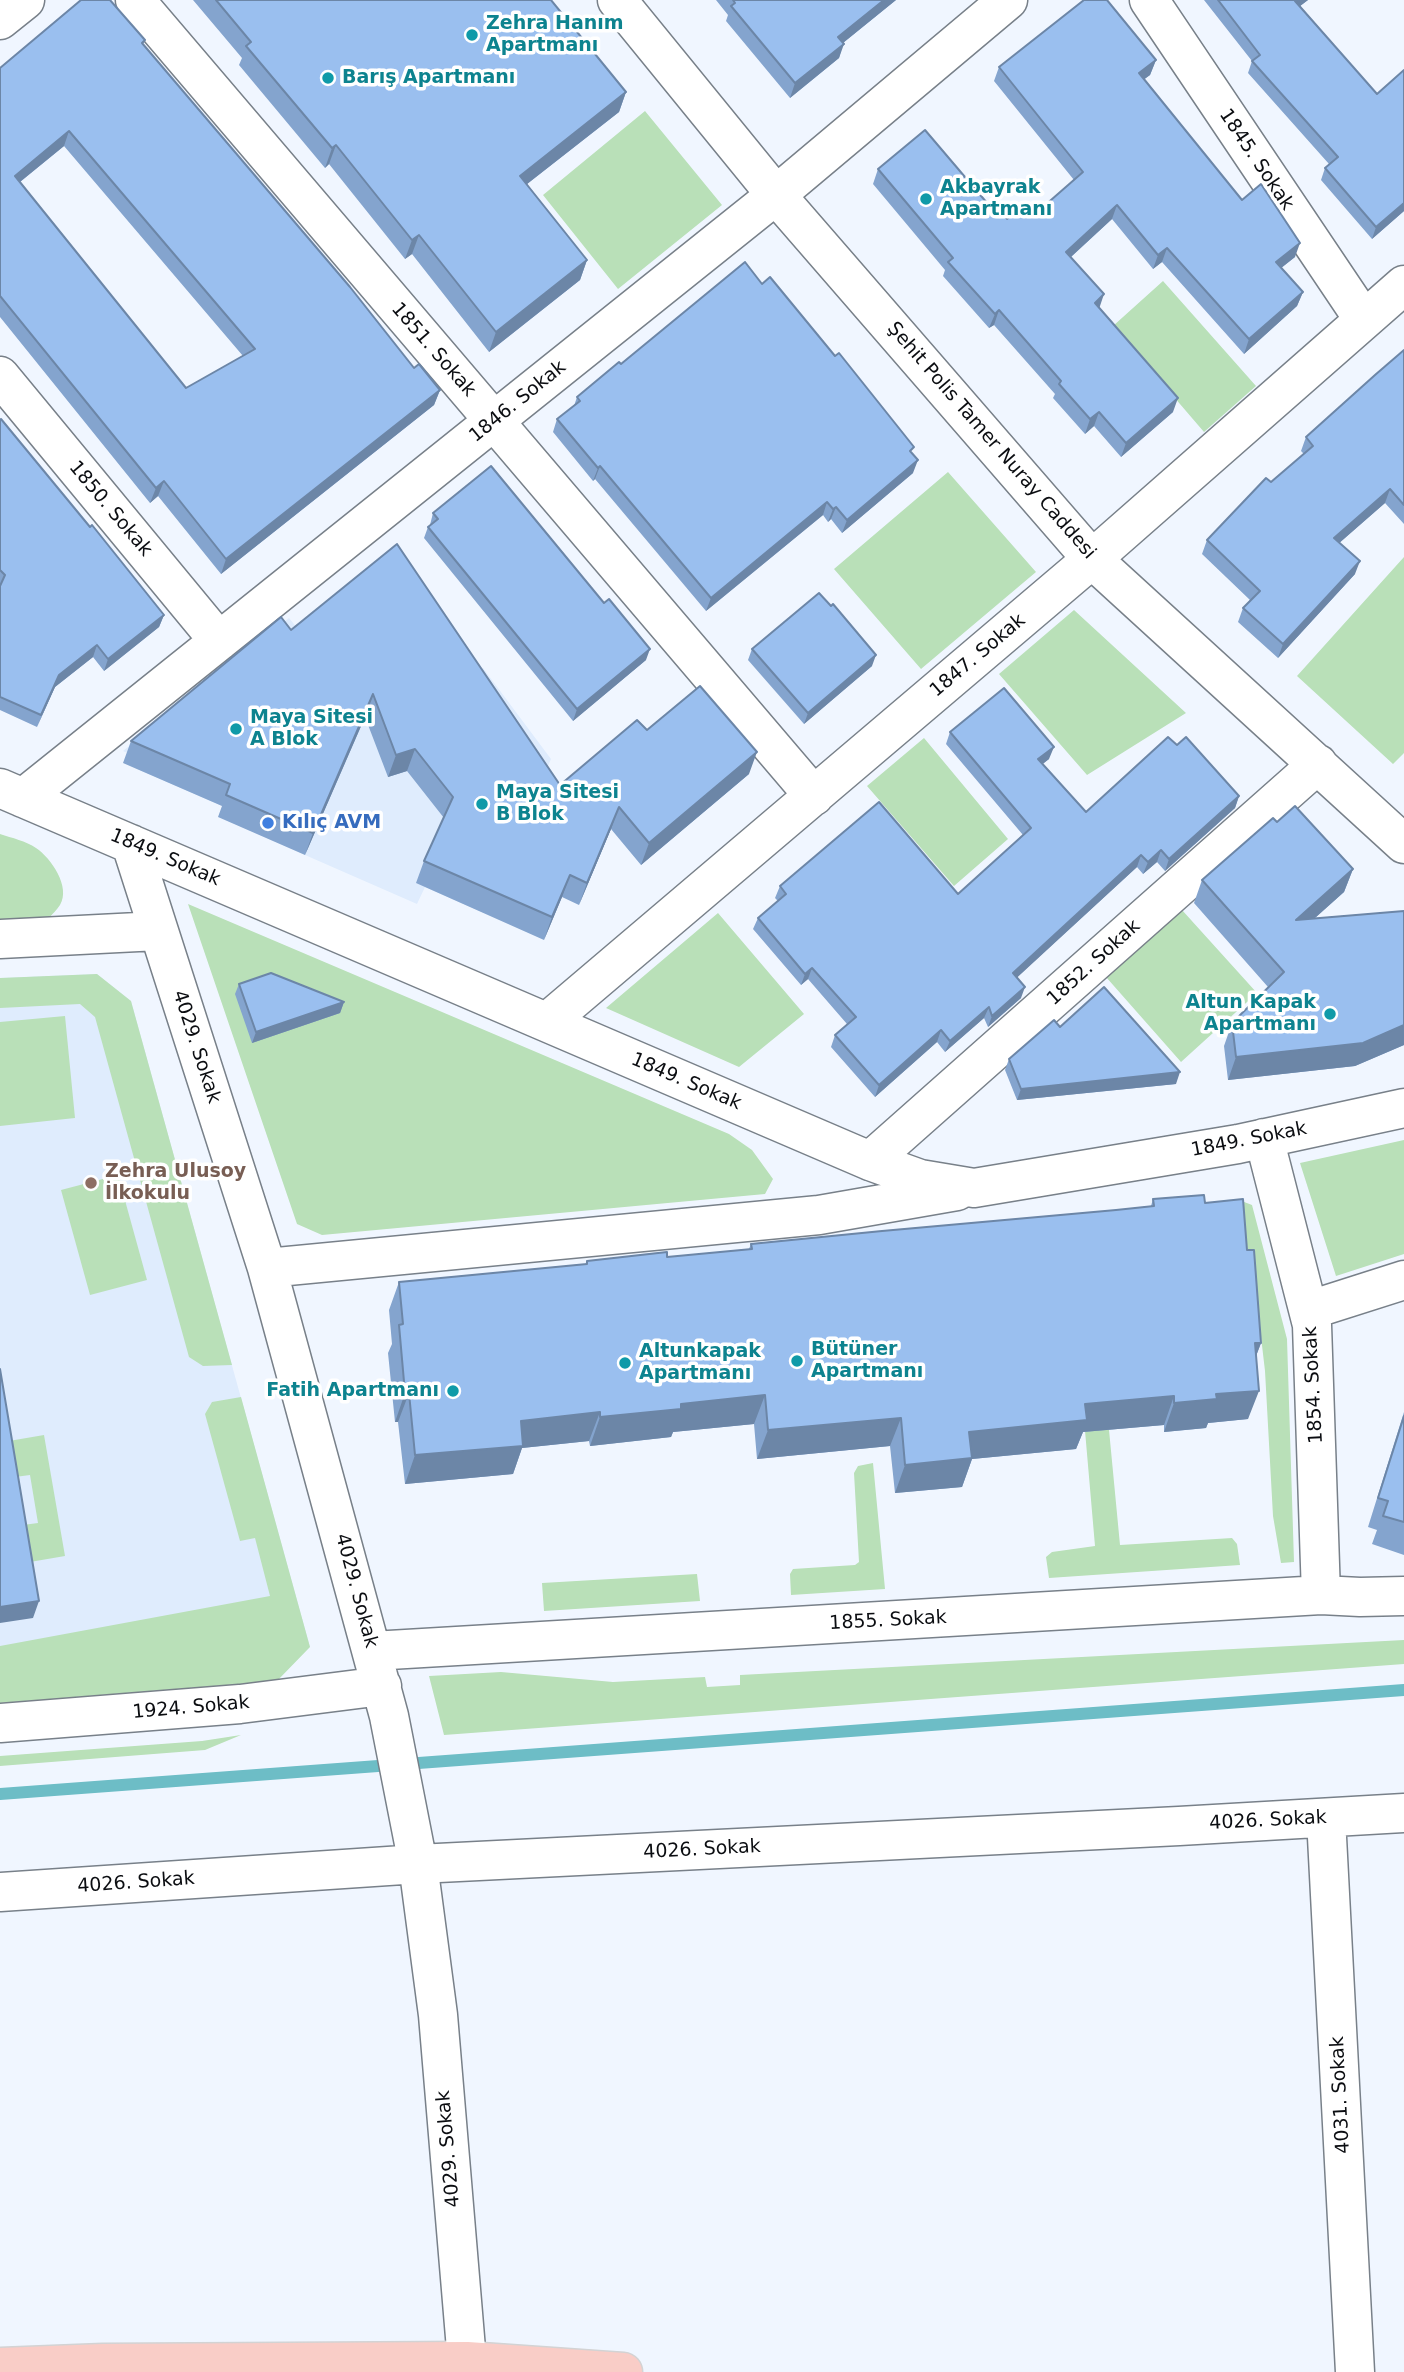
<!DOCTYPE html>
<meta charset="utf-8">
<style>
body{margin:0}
canvas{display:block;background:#f0f6ff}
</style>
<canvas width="1404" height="2372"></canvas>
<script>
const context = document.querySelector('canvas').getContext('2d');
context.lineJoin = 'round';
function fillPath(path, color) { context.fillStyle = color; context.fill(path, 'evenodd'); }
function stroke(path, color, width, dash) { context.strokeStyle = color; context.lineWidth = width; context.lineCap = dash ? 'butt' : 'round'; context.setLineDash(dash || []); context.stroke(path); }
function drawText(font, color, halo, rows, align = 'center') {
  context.font = font + ' "DejaVu Sans",sans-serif'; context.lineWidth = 7; context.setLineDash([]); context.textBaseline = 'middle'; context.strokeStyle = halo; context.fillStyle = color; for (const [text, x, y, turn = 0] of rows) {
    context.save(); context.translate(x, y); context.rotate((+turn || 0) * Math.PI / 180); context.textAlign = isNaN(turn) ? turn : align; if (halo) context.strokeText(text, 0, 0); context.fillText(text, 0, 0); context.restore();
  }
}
const built = new Path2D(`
 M289,618l75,92 119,-42 68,91 -67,154 -59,-26 -8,17 -112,-49 -83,-49 -87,-38 -3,-13 -9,-4z
 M97,974l34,27 179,646 -310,56v-725z`);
const green = new Path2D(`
 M645,111l77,94 -104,84 -75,-94z
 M1163,281l93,105 -52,46 -91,-106z
 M948,472l88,100 -115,97 -87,-100z
 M1404,557v196l-11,11 -96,-88z
 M1074,610l112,103 -99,62 -88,-101z
 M924,738l84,101 -54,47 -87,-100z
 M0,834c12,4 26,7 36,14 15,10 35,39 24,57 -3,5 -8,9 -11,13l-49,6z
 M188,904l541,230 23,16 21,29 -8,15 -443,41 -25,-11z
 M1182,910l75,83 -76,69 -75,-85z
 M718,913l86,101 -65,53 -133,-59z
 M97,974l34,27 101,364 -29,1 -14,-9 -94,-340 -15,-13 -80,4v-30z
 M65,1016l10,102 -75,8v-104z
 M1404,1140v114l-68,22 -36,-113z
 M118,1175l29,105 -57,15 -29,-105z
 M1239,1200l13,5 35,134 7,223 -13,1 -8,-47 -8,-145 -9,-77 -14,-76 -152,13 30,314 112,-7 5,6 3,21 -191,13 -3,-21 6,-5 43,-6 -28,-323z
 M241,1397l69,250 -33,34 -277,22v-57l270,-50 -15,-58 -15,3 -35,-127 7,-12z
 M44,1435l21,121 -35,6 -7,-37 15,-2 -8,-48 -15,2 -6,-36z
 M873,1463l12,126 -94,6 -1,-21 3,-5 62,-4 4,-3 -5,-89 4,-7z
 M697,1574l3,27 -156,10 -2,-28z
 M1404,1640v24l-960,71 -15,-59 72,-4 112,10 92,-5 2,10 33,-2v-10z
 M241,1735l-36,15 -205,16v-10l202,-15z`);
const stream = new Path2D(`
 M0,1794l1404,-104`);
const minor = new Path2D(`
 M135,0l679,796
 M617,0l159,195 316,364 312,285
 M1149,0l215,320
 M0,20l25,-20
 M0,376l219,265
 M0,788l870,373 50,18 54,9 264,-44 166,-36
 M23,798l753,-603 232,-195
 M131,844l136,424 122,448 29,148 20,151 29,346
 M0,939l158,-8
 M547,1022l545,-463 312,-274
 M1264,1138l48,187 9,270
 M870,1161l448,-397
 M267,1268l552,-53 138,-24
 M1310,1310l94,-30
 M372,1651l949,-56 39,2 44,-1
 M0,1723l240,-19 142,-18
 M1326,1818l29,554
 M0,1892l418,-28 761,-38 225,-13`);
const major = new Path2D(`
 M0,2367l103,-4 364,-2 156,11`);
const wall = new Path2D(`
 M193,0h358l75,92 -7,20 -92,72 60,76 -7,20 -91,72 -77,-98 -7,5 -76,-95 -4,4 -86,-103 3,-7z
 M716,0h180l-53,43 -4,15 -49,40 -64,-77 2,-6z
 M1204,0h104l-8,6 77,88 27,-24v141l-32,28 -51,-59 4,-12 4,-4 -81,-91 4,-12z
 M145,40l-2,4 271,324 26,22 -6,15 -213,169 -63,-78 -8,7 -150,-186v-249zM64,146l179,210 -57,32 -166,-206z
 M1156,60l-6,15 -6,4 98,121 53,57 -14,11 22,24 -6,14 -53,48 -82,-92 -9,7 -41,-50 -41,38 28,51 74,104 -52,45 -27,-31 -9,8 -32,-36 2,-4 -61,-69 -5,3 -46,-52 2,-6 -72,-86 5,-15 121,48 8,2 28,-5 39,-34 -80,-99 5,-14z
 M762,284l150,169 1,20 -71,60 -11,-14 -3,3 -5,-7 -117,96 -111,-132 -2,2 -40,-49 4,-13 17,-13 3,-9 44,-33z
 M1404,350v174l-19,-21 -46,40 16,31 -77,84 -40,-36 5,-14 7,-8 -48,-46 5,-14 64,-58 33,-28 -3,-3 5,-14z
 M0,420l164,195 -5,12 -55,44 -11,-14 -38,30 -18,40 -37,-17z
 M433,513l213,147 -73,61 -149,-183 4,-11 2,-2z
 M291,630l269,155 87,-55 102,44 -108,91 -30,-36 -32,76 -17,-8 -18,43 -128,-57 8,-22 20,-43 -37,-47 -19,6 -23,-60 -60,138 -87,-38 4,-11 -99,-43 8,-22z
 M752,649l120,17 -68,58 -56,-64z
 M950,732l99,27 -7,5 44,48 91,-67 62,51 -4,12 -70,63 -8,-9 -14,12 -6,-7 -120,110 4,21 -33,29 -4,-9 -39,34 -8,-10 -62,55 -44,-50 4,-12 12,-11 -39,-45 -7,6 -48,-56 5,-11 20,-17 -3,-3 5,-12 178,8 65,-59 -77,-91z
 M1277,822l76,47 -9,23 -29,26 89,-7v134l-49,21 -127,14 -4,-34 8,-23 36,-36 -74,-84 8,-23z
 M239,984l105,18 -4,11 -88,30 -17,-49z
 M1060,1027l116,57 -159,16 -12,-30 4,-11z
 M1153,1199l52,4 42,47 14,93 -5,13 -8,63 -40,4 -2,5 -42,4v-7l-81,7 -7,17 -104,10 -10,28 -67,6 -5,-47 -133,13 -3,-35 -81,8 -2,5 -81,9 -1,-5 -67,7 -9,26 -108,10 -7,-62h-3l-7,-69 4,-9 -3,-34 10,-28 186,-18 2,-3 80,-4 82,-8 2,-5 365,-34 35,-4z
 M1404,1412v143l-32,-11 5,-14 -9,-3z`);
const shadedWall = new Path2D(`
 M884,0h12l-63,51 5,-14z
 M1297,0h11l-17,13 4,-12z
 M844,44l-5,14 -49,40 5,-15z
 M1156,60l-6,15 -16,12 5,-14z
 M626,92l-7,20 -106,83 7,-19z
 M69,131l-5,15 -54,44 5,-14z
 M336,145l-7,19 -4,4 7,-20z
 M1404,203v8l-32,28 4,-12z
 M1117,205l-5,14 -51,47 5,-14z
 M419,235l-7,19 -7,5 7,-19z
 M1300,243l-5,14 -24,19 5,-14z
 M1167,248l-5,14 -9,7 5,-14z
 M587,260l-7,20 -91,72 7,-20z
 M1303,292l-6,14 -53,48 5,-15z
 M1104,294l-5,15 -4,-6z
 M999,310l-5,15 -5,3 6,-14z
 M440,390l-6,15 -213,169 5,-15z
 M1178,398l-5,14 -52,45 5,-14z
 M1099,412l-5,14 -9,8 5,-15z
 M918,460l-5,13 -71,60 5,-13z
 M600,466l-5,13 -2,2 5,-13z
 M164,481l-6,15 -8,7 6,-15z
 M1390,489l-5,14 -56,49 5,-14z
 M827,502l-4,13 -117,96 5,-13z
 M836,507l-5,12 -3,3 5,-13z
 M1360,561l-5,13 -77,84 5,-14z
 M164,615l-5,12 -55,44 4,-12z
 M97,645l-4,12 -38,30 -18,40 22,-52z
 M650,649l-4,11 -73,61 4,-12z
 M876,655l-4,11 -68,58 4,-11z
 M373,694l-8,23 -60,138 8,-22z
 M1054,747l-5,12 -15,12 4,-12z
 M415,749l-8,22 -19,6 8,-22z
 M757,752l-8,22 -108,91 8,-22z
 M1239,796l-4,12 -70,63 4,-12z
 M619,807l-8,22 -32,76 8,-22z
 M1161,850l-4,12 -14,12 5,-12z
 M1141,855l-4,12 -128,118 4,-12z
 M1353,869l-9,23 -56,50 8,-22z
 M570,875l-8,22 -18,43 8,-23z
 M812,968l-4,11 -7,6 4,-11z
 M1025,987l-4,11 -33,29 4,-11z
 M344,1002l-4,11 -88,30 4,-11z
 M989,1007l-5,11 -39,34 5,-11z
 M1404,1025v20l-49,21 -127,14 8,-23z
 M941,1030l-4,12 -62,55 4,-12z
 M1180,1072l-4,12 -159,16 4,-11z
 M1255,1343h6l-11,29z
 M1259,1391l-11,28 -40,4 -2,5 -42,4 10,-29 42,-9z
 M405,1393h4l-11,29h-3z
 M765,1395l-11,29 -81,8 -2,5 -81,9 10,-29 81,-13z
 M1174,1396l-10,29 -81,7 -7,17 -104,10 -10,28 -67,6 10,-28 64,-33 116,-28z
 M600,1412l-11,29 -67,7 -9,26 -108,10 10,-29 106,-34z
 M901,1418l-11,28 -133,13 11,-29z
 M39,1601l-6,17 -33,5v-16z`);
const building = new Path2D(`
 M81,0h29l35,40 -3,3 208,244 64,81 5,-4 21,26 -214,169 -62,-78 -8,7 -156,-192v-228zM69,131l186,218 -69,39 -171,-212z
 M216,0h335l75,92 -106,84 67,84 -91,72 -77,-97 -7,5 -76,-95 -4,3 -86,-102 5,-4z
 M733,0h151l-46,37 6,7 -49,39 -64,-77 4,-3z
 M1084,0h23l49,60 -17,13 103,127 19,-16 39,59 -24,19 27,30 -54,47 -82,-91 -9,7 -41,-50 -51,47 38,42 -9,9 83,95 -52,45 -27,-31 -9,7 -31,-35 2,-3 -62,-71 -4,4 -47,-52 5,-4 -75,-89 47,-39 74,87 4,-3 4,5 18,-16 10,11 48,-42 -84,-105z
 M1218,0h79l-2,1 82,93 27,-24v133l-28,24 -51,-59 13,-11 -86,-96 8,-6z
 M745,262l17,22 8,-7 65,79 4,-3 75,94 -4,4 8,9 -71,60 -11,-13 -3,2 -6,-7 -116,96 -111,-132 -2,2 -41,-49 23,-18 -3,-4 42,-35 2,2z
 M1404,350v155l-14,-16 -56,49 26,23 -77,83 -40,-36 17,-17 -53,-51 59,-62 5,4 42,-36 -7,-9 69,-62z
 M1,419l89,108 2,-2 72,90 -56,44 -11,-14 -38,30 -18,40 -41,-18v-111l5,-11 -5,-5v-150z
 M491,466l113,137 5,-4 41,50 -73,60 -149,-182 10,-8 -5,-6z
 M397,544l163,241 77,-65 10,10 53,-44 57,66 -108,91 -30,-36 -32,76 -17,-8 -18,42 -128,-56 29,-64 -38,-48 -19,6 -23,-61 -60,139 -87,-38 4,-11 -99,-43 150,-124 10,13z
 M819,593l12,13 2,-2 43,51 -68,58 -56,-64z
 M1004,688l50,59 -16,12 48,53 82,-75 9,8 9,-8 53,59 -70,63 -8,-9 -13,12 -7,-7 -128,118 12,14 -33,29 -3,-9 -39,34 -9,-11 -62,55 -44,-50 21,-18 -44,-49 -7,6 -47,-56 28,-24 -6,-8 99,-84 79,92 73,-66 -81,-96z
 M1295,806l58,63 -57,51 108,-9v114l-41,18 -127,14 -4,-34 52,-51 -82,-92 71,-62 4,4z
 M271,973l73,29 -88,30 -17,-48z
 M1104,987l76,85 -159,17 -12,-30 45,-39 6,7z
 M1204,1195l1,8 38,-4 4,51h7l7,93h-6l4,48 -43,3 1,5 -43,4v-7l-89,8 2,16 -118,12 3,26 -67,7 -4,-47 -133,12 -3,-35 -84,9v5l-81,8v-5l-79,9 2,25 -108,9 -6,-62h-4l-6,-68 4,-1 -4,-42 188,-18v-3l80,-9v5l85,-8 -1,-5 131,-13 234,-21 38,-4 -1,-7z
 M0,1369l39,232 -39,6z
 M1404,1416v106l-21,-6 5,-15 -10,-3z`);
const markers = [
 [472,35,7,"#0f9aa8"],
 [328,78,7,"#0f9aa8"],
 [926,199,7,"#0f9aa8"],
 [236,729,7,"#0f9aa8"],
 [482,804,7,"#0f9aa8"],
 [268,823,7,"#3f7fe0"],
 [1330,1014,7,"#0f9aa8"],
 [91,1183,7,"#8d6e63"],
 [797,1361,7,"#0f9aa8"],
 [625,1363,7,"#0f9aa8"],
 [453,1391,7,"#0f9aa8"]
];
const cultureNames = [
 ["Zehra Hanım",486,24],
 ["Apartmanı",486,46],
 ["Barış Apartmanı",342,78],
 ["Akbayrak",940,188],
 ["Apartmanı",940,210],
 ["Maya Sitesi",250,718],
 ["A Blok",250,740],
 ["Maya Sitesi",496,793],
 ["B Blok",496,815],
 ["Altun Kapak",1316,1003,"right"],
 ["Apartmanı",1316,1025,"right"],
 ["Bütüner",811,1350],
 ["Apartmanı",811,1372],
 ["Altunkapak",639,1352],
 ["Apartmanı",639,1374],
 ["Fatih Apartmanı",439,1391,"right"]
];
const streetNames = [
 ["1845. Sokak",1256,160,56],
 ["1851. Sokak",433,350,49],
 ["1846. Sokak",518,402,-39],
 ["Şehit Polis Tamer Nuray Caddesi",991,441,49],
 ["1850. Sokak",110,509,50],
 ["1847. Sokak",978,656,-40],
 ["1849. Sokak",165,858,23],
 ["1852. Sokak",1094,963,-42],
 ["4029. Sokak",196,1047,72],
 ["1849. Sokak",686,1082,23],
 ["1849. Sokak",1249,1140,-11],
 ["1854. Sokak",1314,1385,-93],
 ["4029. Sokak",356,1591,75],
 ["1855. Sokak",888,1621,-3],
 ["1924. Sokak",191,1708,-5],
 ["4026. Sokak",1268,1821,-3],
 ["4026. Sokak",702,1850,-3],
 ["4026. Sokak",136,1883,-4],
 ["4031. Sokak",1341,2095,-93],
 ["4029. Sokak",449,2149,-95]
];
const shopNames = [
 ["Kılıç AVM",282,823]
];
const educationNames = [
 ["Zehra Ulusoy",105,1172],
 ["İlkokulu",105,1194]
];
fillPath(built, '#dfecfd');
fillPath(green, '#b9e0b8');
stroke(stream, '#6dbdc6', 12);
stroke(minor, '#788089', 41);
stroke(major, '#d3d3d4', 41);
stroke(minor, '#fff', 38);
stroke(major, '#f9cdc7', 38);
fillPath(wall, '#84a4ce');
fillPath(shadedWall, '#6c86a7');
fillPath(building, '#9abfef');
stroke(building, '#6c86a7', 2);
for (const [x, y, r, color] of markers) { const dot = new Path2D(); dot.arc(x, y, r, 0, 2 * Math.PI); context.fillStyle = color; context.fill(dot); stroke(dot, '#fff', 2.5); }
drawText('bold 19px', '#0d838f', '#fff', cultureNames, 'left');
drawText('19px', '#0b0d11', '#fff', streetNames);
drawText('bold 19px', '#366cbe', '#fff', shopNames, 'left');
drawText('bold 19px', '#785e54', '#fff', educationNames, 'left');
</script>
